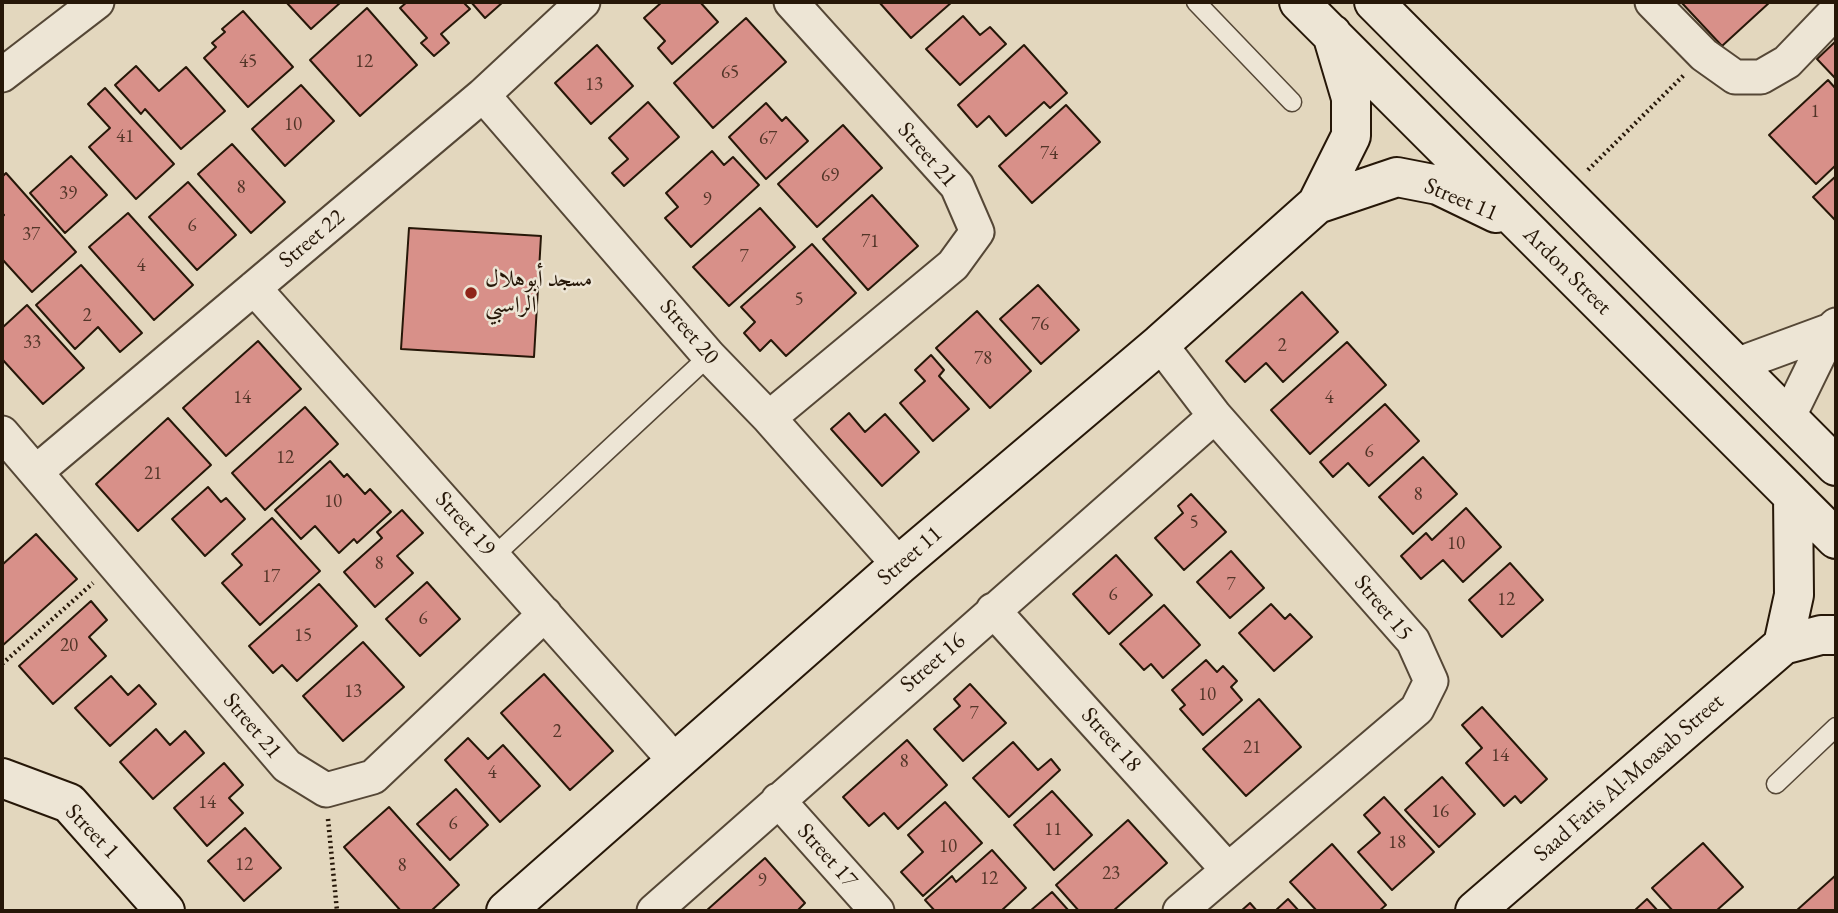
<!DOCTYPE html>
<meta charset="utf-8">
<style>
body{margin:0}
#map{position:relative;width:1838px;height:913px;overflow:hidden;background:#e3d7be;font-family:"EB Garamond",serif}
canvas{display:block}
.frame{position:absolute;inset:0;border:4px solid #261708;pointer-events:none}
</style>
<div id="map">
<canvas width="1838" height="913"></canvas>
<div class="frame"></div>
</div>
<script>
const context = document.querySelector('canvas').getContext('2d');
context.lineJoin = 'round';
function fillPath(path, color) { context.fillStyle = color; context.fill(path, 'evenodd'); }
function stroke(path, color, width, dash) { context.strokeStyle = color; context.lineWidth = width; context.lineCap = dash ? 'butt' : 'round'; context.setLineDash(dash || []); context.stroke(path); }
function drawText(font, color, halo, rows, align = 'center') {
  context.font = font + ' "EB Garamond",Amiri,serif'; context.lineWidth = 5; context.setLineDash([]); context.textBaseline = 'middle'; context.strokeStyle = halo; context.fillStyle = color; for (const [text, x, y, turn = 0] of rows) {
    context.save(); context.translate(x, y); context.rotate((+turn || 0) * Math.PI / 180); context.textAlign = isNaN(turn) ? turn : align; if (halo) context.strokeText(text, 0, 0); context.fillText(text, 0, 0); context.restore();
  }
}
const building = new Path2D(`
 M286,2h55l-30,27z
 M407,2h56l7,7 -29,25 8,9 -15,13 -13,-13 6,-5 -27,-30z
 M471,2h32l-18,16z
 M662,2h38l18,20 -46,42 -14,-16 7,-7 -21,-23z
 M879,2h73l-41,36z
 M1681,2h89l-48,44z
 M367,8l50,57 -57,51 -50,-56z
 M243,11l50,56 -45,40 -44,-49 12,-11 -4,-4 13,-11 -3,-3z
 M963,16l17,19 10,-8 16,17 -46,41 -34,-36z
 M746,18l40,44 -73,66 -39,-45z
 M1836,41v38l-19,-20z
 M597,45l36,41 -42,38 -36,-41z
 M1024,45l43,48 -17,15 -6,-6 -38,34 -17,-20 -12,11 -19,-22z
 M136,66l23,25 27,-24 39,44 -44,38 -36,-40 -4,5 -26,-29z
 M1828,80l8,9v76l-20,19 -47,-49z
 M301,85l33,36 -49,45 -33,-37z
 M105,88l69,76 -38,35 -47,-52 21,-19 -22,-24z
 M648,102l31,35 -55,49 -12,-13 16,-14 -19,-21z
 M766,103l16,18 4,-4 22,24 -42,38 -37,-42z
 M1066,105l34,37 -68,61 -33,-37z
 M843,125l39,43 -65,59 -39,-43z
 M232,144l53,58 -34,31 -53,-59z
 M712,151l12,14 9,-8 26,28 -68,62 -26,-29 13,-11 -12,-14z
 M71,156l36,39 -42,38 -35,-40z
 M6,173l70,79 -44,40 -30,-33v-42l2,-2 -2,-2v-36z
 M1836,176v45l-23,-24z
 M188,182l48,53 -39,35 -48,-53z
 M872,195l46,51 -50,44 -45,-51z
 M760,208l35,39 -66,59 -36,-39z
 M128,213l65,72 -39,35 -65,-73z
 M409,228l132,8 -7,121 -133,-8z
 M812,244l44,49 -70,63 -15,-16 -11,11 -16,-18 11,-11 -14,-15z
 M81,265l61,68 -22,19 -22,-25 -23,22 -39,-44z
 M1038,285l41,45 -38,34 -41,-45z
 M1302,292l36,40 -55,50 -17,-19 -21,19 -19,-21z
 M27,305l57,63 -41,36 -41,-45v-31z
 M977,311l54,60 -41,37 -54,-60z
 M258,341l43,48 -75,67 -43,-48z
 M1347,342l39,43 -76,69 -39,-44z
 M931,355l13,15 -5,6 30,33 -36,32 -33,-38 25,-22 -10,-11z
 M1385,404l34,37 -50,45 -21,-23 -15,14 -13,-15z
 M305,407l33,37 -73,66 -33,-37z
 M849,413l16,19 20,-18 34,38 -37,34 -51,-57z
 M168,418l43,47 -73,66 -42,-47z
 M1423,457l34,37 -44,40 -34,-37z
 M330,461l14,16 3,-3 18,20 5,-5 21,23 -34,31 -3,-4 -15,14 -24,-27 -14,13 -26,-29z
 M208,487l13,15 5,-4 19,21 -40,37 -33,-37z
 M1191,494l35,38 -42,38 -29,-32 28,-25 -5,-7z
 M1466,508l35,39 -38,35 -20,-22 -22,19 -20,-23 25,-23 6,7z
 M402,510l21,23 -26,23 16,17 -38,34 -31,-35 38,-34 -5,-6z
 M272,518l48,53 -60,54 -38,-42 20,-18 -10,-11z
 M36,534l41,45 -75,67v-81z
 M1231,551l33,37 -34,30 -33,-36z
 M1116,555l36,40 -43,39 -36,-40z
 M1510,563l33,37 -41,37 -33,-37z
 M427,582l33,37 -40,37 -34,-37z
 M319,584l38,42 -60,55 -15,-16 -9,8 -24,-27z
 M91,601l16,19 -18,17 17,19 -53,48 -34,-38z
 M1271,604l14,15 5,-5 22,23 -38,34 -35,-38z
 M1164,605l36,40 -37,33 -12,-14 -7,6 -24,-26z
 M363,642l41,45 -61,54 -40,-45z
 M1206,660l11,12 6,-6 14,15 -6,6 11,13 -39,35 -23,-26 5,-4 -13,-15z
 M544,674l69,77 -43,39 -69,-77z
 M111,676l17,19 11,-10 17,19 -46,42 -35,-38z
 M970,684l36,39 -43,38 -29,-32 26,-23 -6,-7z
 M1259,699l42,48 -55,49 -43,-47z
 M1482,707l65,72 -26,24 -6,-7 -11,10 -38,-43 16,-15 -20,-23z
 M156,729l14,16 15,-14 19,22 -51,46 -33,-37z
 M468,738l20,21 15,-14 37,41 -40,36 -55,-62z
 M907,740l40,45 -49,44 -14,-16 -15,13 -26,-29z
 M1013,742l25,28 13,-11 9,11 -51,47 -36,-39z
 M224,763l19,22 -14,13 14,15 -36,33 -33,-38z
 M1442,777l33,37 -36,33 -34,-37z
 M456,789l32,36 -38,35 -33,-36z
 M1052,791l40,44 -38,35 -40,-45z
 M1384,797l50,55 -42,38 -34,-38 22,-19 -16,-18z
 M945,802l37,41 -59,53 -22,-24 22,-20 -15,-17z
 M389,807l70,78 -28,26h-30l-57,-64z
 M1128,820l39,43 -54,48h-34l-23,-26z
 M245,828l36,40 -37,33 -36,-40z
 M1703,843l40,44 -27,24h-43l-21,-23z
 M1332,844l54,61 -7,6h-62l-27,-29z
 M992,850l34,38 -25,23h-66l-10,-11 27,-24 4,6z
 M765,858l40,45 -8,8h-91z
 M1836,875v36h-40z
 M1052,892l17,19h-39z
 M1288,899l11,12h-24z
 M1647,899l11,12h-24z
 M1250,903l7,8h-16z`);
const path = new Path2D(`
 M1588,170l96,-95
 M2,664l91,-81
 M328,819l9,92`);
const lane = new Path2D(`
 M1196,2l96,100
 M494,556l215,-200
 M1776,784l60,-57`);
const street = new Path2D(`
 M1652,2l52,53 31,22h26l26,-15 49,-51
 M2,75l95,-73
 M483,95l226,261 60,62 130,147
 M254,288l421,473
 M1160,344l55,72 198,225 18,40 -14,28 -237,202
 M1736,365l95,-35
 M769,418l184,-153 24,-33 -20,-46 -166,-184
 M1788,418l43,-88 5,-5
 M2,433l285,333 39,24 47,-13 172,-163
 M36,472l447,-377 100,-93
 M993,610l235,260
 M778,800l99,111
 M654,911l561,-495`);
const secondary = new Path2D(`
 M1299,2l537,537
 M1374,2l462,464
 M1317,204l80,-27 41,8 58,28
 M1783,645l11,-50 -1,-99
 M2,778l67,25 96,108
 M506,911l393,-346 261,-221 157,-140 34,-68v-38l-19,-64
 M1475,911l308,-266 38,-10h15`);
const markers = [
 [471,293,7,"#8f2418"]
];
const numberNames = [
 ["45",248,62],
 ["12",364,62],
 ["65",730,73],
 ["13",594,85],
 ["1",1815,112],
 ["10",293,125],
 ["41",125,137],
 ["67",768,139],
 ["74",1049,154],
 ["69",830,176],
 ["8",241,188],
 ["39",68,194],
 ["9",707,200],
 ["6",192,226],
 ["37",31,235],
 ["71",870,242],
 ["7",744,257],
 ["4",141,266],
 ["5",799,300],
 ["2",87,316],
 ["76",1040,325],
 ["33",32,343],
 ["2",1282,346],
 ["78",983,359],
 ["14",242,398],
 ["4",1329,398],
 ["6",1369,452],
 ["12",285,458],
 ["21",153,474],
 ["8",1418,495],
 ["10",333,502],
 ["5",1194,523],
 ["10",1456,544],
 ["8",379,564],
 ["17",271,577],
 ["7",1231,585],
 ["6",1113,595],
 ["12",1506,600],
 ["6",423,619],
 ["15",303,636],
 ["20",69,646],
 ["13",353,692],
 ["10",1207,695],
 ["7",974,714],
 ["2",557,732],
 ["21",1252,748],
 ["14",1500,756],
 ["8",904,762],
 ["4",492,773],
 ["14",207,803],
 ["16",1440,812],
 ["6",453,824],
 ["11",1053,830],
 ["18",1397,843],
 ["10",948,847],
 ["12",244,865],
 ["8",402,866],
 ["23",1111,874],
 ["12",989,879],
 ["9",762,881]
];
const streetNames = [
 ["Street 21",927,155,49],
 ["Street 11",1461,200,23],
 ["Street 22",312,239,-40],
 ["Ardon Street",1567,271,45],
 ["Street 20",689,332,49],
 ["Street 19",465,524,48],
 ["Street 11",910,556,-41],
 ["Street 15",1383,608,50],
 ["Street 16",933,663,-41],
 ["Street 21",252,726,50],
 ["Street 18",1111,740,48],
 ["Saad Faris Al-Moasab Street",1629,778,-41],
 ["Street 1",92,832,46],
 ["Street 17",827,856,48]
];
const poiNames = [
 ["مسجد أبوهلال",485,280],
 ["الراسبي",485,306]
];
fillPath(building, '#d89089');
stroke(building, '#261708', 2);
stroke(lane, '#554736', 21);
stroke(street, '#554736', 37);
stroke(secondary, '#261708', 42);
stroke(path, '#261708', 4.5, [2, 3.5]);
stroke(lane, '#ede5d5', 18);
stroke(street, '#ede5d5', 33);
stroke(secondary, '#ede5d5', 38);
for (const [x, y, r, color] of markers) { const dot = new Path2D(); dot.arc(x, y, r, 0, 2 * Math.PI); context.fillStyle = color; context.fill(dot); stroke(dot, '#ede5d5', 2.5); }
drawText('19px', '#523528', null, numberNames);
drawText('23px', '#261708', '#ede5d5', streetNames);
drawText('23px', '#261708', '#ede5d5', poiNames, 'left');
</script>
